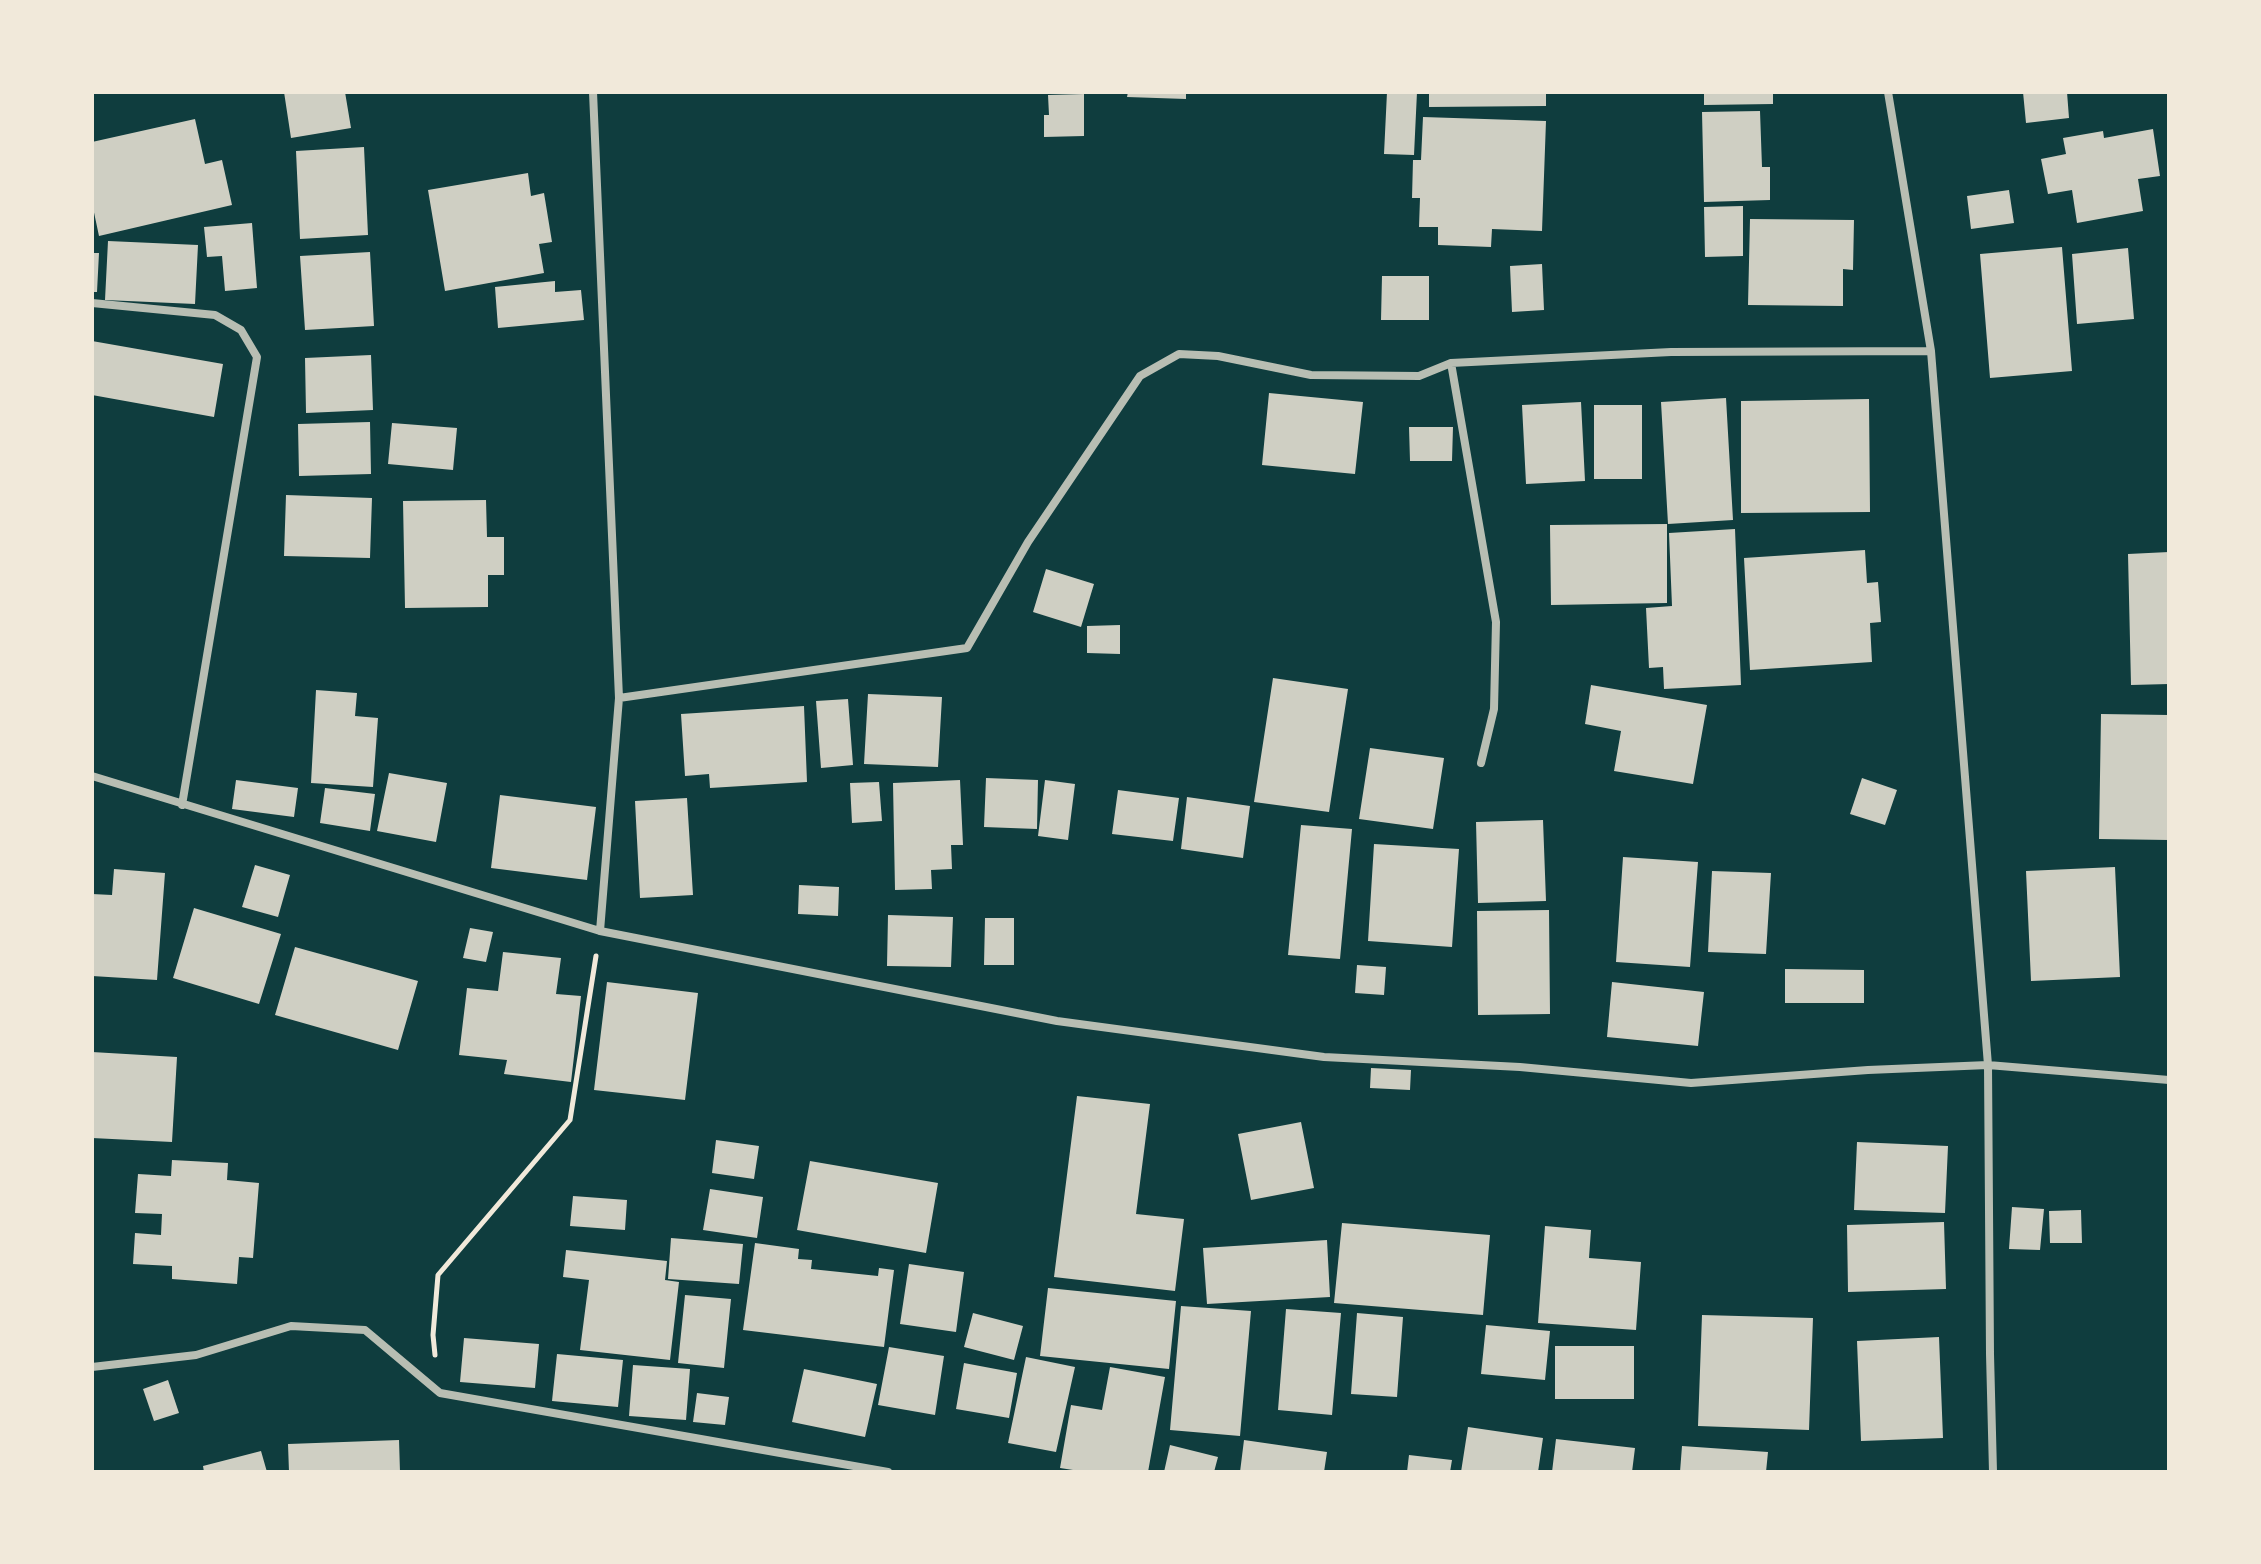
<!DOCTYPE html>
<style>
body{margin:0}
#map{position:relative;width:2261px;height:1564px;overflow:hidden;background:#0f3d3e;font-family:"Crimson Pro",serif}
canvas{display:block}
.frame{position:absolute;inset:0;border:94px solid #f1e9da;pointer-events:none}
</style>
<div id="map">
<canvas width="2261" height="1564"></canvas>
<div class="frame"></div>
</div>
<script>
const context = document.querySelector('canvas').getContext('2d');
context.lineJoin = 'round';
function fillPath(path, color) { context.fillStyle = color; context.fill(path, 'evenodd'); }
function stroke(path, color, width, dash) { context.strokeStyle = color; context.lineWidth = width; context.lineCap = dash ? 'butt' : 'round'; context.setLineDash(dash || []); context.stroke(path); }
const building = new Path2D(`
 M284,92h61l6,36 -60,10z
 M1128,92h58v7l-59,-2z
 M1387,92h30l-3,63 -30,-1z
 M1429,92h117v14l-117,1z
 M1704,92h69v12l-69,1z
 M2023,92h44l2,26 -43,5z
 M1084,94v42l-40,1v-22h5l-1,-20z
 M1760,111l2,56h8v33l-66,2 -2,-90z
 M1423,117l123,4 -4,110 -50,-2 -1,18 -53,-2v-18h-19l1,-29h-8l1,-38h8z
 M195,119l10,45 17,-4 10,45 -133,31 -7,-33v-61z
 M2153,129l7,47 -22,3 5,32 -66,12 -5,-33 -24,4 -7,-35 25,-5 -3,-16 40,-7 1,7z
 M364,147l4,88 -68,4 -4,-88z
 M528,173l3,23 13,-3 8,49 -13,2 5,29 -99,18 -17,-101z
 M2009,190l5,33 -43,6 -4,-33z
 M1743,206v50l-38,1 -1,-50z
 M1750,219l104,1 -1,50 -10,-1v37l-95,-1z
 M252,223l5,65 -32,3 -3,-35 -15,1 -3,-30z
 M108,241l90,4 -3,59 -90,-4z
 M2062,247l10,124 -82,7 -10,-124z
 M2128,248l6,71 -57,5 -5,-70z
 M370,252l4,74 -69,4 -5,-74z
 M92,253h7l-2,39h-5z
 M1542,264l2,46 -32,2 -2,-46z
 M1382,276h47v44h-48z
 M555,281v11l26,-2 3,30 -86,8 -3,-41z
 M92,341l131,23 -9,53 -122,-22z
 M371,355l2,55 -67,3 -1,-55z
 M1269,393l94,9 -8,72 -93,-9z
 M1726,398l7,122 -65,4 -7,-122z
 M1869,399l1,113 -129,1v-112z
 M1581,402l4,79 -59,3 -4,-79z
 M1594,405h48v74h-48z
 M370,422l1,52 -72,2 -1,-52z
 M392,423l65,5 -4,42 -65,-6z
 M1409,427h44l-1,34h-42z
 M286,495l86,3 -2,60 -86,-2z
 M486,500l1,37h17v38h-16v32l-83,1 -2,-107z
 M1667,524v79l-116,2 -1,-80z
 M1735,529l6,156 -77,4 -1,-22 -14,1 -3,-60 26,-2 -3,-73z
 M1865,550l2,33 11,-1 3,40 -11,1 2,39 -122,8 -6,-112z
 M2169,552v132l-38,1 -3,-131z
 M1046,569l48,15 -13,43 -48,-15z
 M1120,625v29l-33,-1v-27z
 M1273,678l75,11 -19,123 -75,-10z
 M1591,685l116,20 -14,79 -79,-13 7,-40 -36,-7z
 M316,690l41,3 -2,23 23,2 -5,69 -62,-4z
 M868,694l74,3 -4,70 -74,-3z
 M848,699l5,66 -32,3 -5,-67z
 M804,706l3,76 -97,6 -1,-14 -24,2 -4,-62z
 M2101,714l68,1v125l-70,-1z
 M1370,748l74,10 -11,71 -74,-10z
 M389,773l58,10 -11,59 -59,-11z
 M986,778l52,2 -1,49 -53,-2z
 M1862,778l35,12 -12,35 -35,-11z
 M236,780l62,8 -4,29 -62,-8z
 M960,780l3,65h-12l1,24 -21,1 1,19 -37,1 -2,-107z
 M1045,780l30,4 -7,56 -30,-4z
 M879,782l3,39 -30,2 -2,-40z
 M325,788l50,6 -5,37 -50,-8z
 M1118,790l61,8 -6,43 -61,-7z
 M500,795l96,12 -9,73 -96,-12z
 M1187,797l63,9 -7,52 -62,-9z
 M687,798l6,97 -53,3 -5,-97z
 M1543,820l3,81 -68,2 -2,-81z
 M1301,825l51,4 -12,130 -52,-4z
 M1374,844l85,5 -7,98 -84,-6z
 M1623,857l75,5 -8,105 -74,-5z
 M255,865l35,10 -12,42 -36,-10z
 M2115,867l5,110 -89,4 -5,-110z
 M114,869l51,4 -8,107 -65,-4v-82l20,1z
 M1712,871l59,2 -5,81 -58,-2z
 M799,885l40,2 -1,29 -40,-2z
 M194,908l87,26 -22,70 -86,-26z
 M1549,910l1,104 -72,1 -1,-104z
 M888,915l65,2 -2,50 -64,-1z
 M985,918h29v47h-30z
 M470,928l23,4 -7,30 -23,-4z
 M295,947l123,34 -20,69 -123,-35z
 M503,952l58,6 -5,36 25,2 -10,86 -67,-8 3,-14 -48,-5 8,-67 31,3z
 M1357,965l29,2 -2,28 -29,-2z
 M1785,969l79,1v33h-79z
 M607,982l91,11 -13,107 -91,-10z
 M1612,982l92,10 -6,54 -91,-9z
 M92,1052l85,5 -5,85 -80,-4z
 M1371,1068l40,2 -1,20 -40,-2z
 M1077,1096l73,8 -14,110 48,5 -9,72 -121,-14z
 M1301,1122l13,66 -63,12 -13,-66z
 M716,1140l43,6 -5,33 -42,-6z
 M1857,1142l91,4 -3,67 -91,-3z
 M172,1160l56,3 -1,17 32,3 -6,75 -14,-1 -2,27 -65,-5v-13l-39,-2 2,-31 26,2 1,-21 -27,-1 3,-39 33,2z
 M810,1161l128,22 -12,70 -129,-23z
 M710,1189l53,8 -6,41 -54,-8z
 M573,1196l54,4 -2,30 -55,-4z
 M2012,1207l32,2 -4,41 -31,-1z
 M2081,1210l1,33h-32l-1,-32z
 M1944,1222l2,67 -98,3 -1,-67z
 M1342,1223l148,12 -7,80 -149,-12z
 M1545,1226l46,4 -2,28 52,4 -5,68 -98,-7z
 M671,1238l72,6 -4,40 -71,-5z
 M1327,1240l3,57 -123,7 -4,-56z
 M755,1243l44,6 -1,10 14,1 -1,9 67,7 1,-8 15,2 -10,77 -141,-17z
 M566,1250l101,11 -2,19 14,2 -9,78 -90,-10 9,-70 -26,-3z
 M909,1264l55,8 -8,60 -56,-8z
 M1048,1288l128,13 -7,68 -129,-13z
 M685,1295l46,4 -7,69 -46,-5z
 M1181,1306l70,5 -11,125 -70,-6z
 M1286,1309l55,4 -9,102 -54,-5z
 M973,1313l50,13 -9,34 -50,-13z
 M1357,1313l46,4 -6,80 -46,-3z
 M1702,1315l111,3 -4,112 -111,-4z
 M1486,1325l64,6 -5,49 -64,-6z
 M1939,1337l4,101 -82,3 -4,-100z
 M464,1338l75,6 -4,44 -75,-6z
 M1555,1346h79v53h-79z
 M889,1347l55,9 -9,59 -57,-10z
 M557,1354l66,6 -5,47 -66,-6z
 M1026,1357l49,10 -19,85 -48,-9z
 M964,1363l53,10 -8,45 -53,-9z
 M633,1365l57,4 -4,51 -57,-4z
 M1110,1367l55,10 -17,95h-62l-26,-4 11,-63 31,5z
 M804,1369l73,15 -12,53 -73,-15z
 M168,1380l11,33 -25,8 -11,-32z
 M697,1393l32,4 -4,28 -32,-3z
 M1468,1427l75,11 -5,34h-77z
 M1556,1439l79,9 -3,24h-80z
 M399,1440l1,32h-111l-1,-28z
 M1244,1440l83,12 -3,20h-84z
 M1170,1445l48,12 -4,15h-50z
 M1682,1446l86,6 -2,20h-86z
 M261,1451l6,21h-63l-1,-6z
 M1409,1455l43,5 -2,12h-43z`);
const path = new Path2D(`
 M435,1355l-2,-20 5,-60 132,-155 26,-164`);
const minor = new Path2D(`
 M593,92l26,606 -19,233
 M1888,92l43,259 57,714 2,289 3,118
 M92,303l123,12 26,15 16,27 -75,448
 M1451,363l45,259 -2,87 -13,54
 M619,698l348,-50 61,-106 112,-166 39,-22 39,2 93,19 108,1 32,-13 220,-11 260,-1
 M92,776l508,155 457,90 267,36 196,10 171,16 177,-13 120,-5 181,15
 M92,1367l104,-12 95,-29 74,4 75,63 448,79`);
fillPath(building, '#cfcfc3');
stroke(path, '#f1e9da', 5);
stroke(minor, '#b8beb3', 8);
</script>
